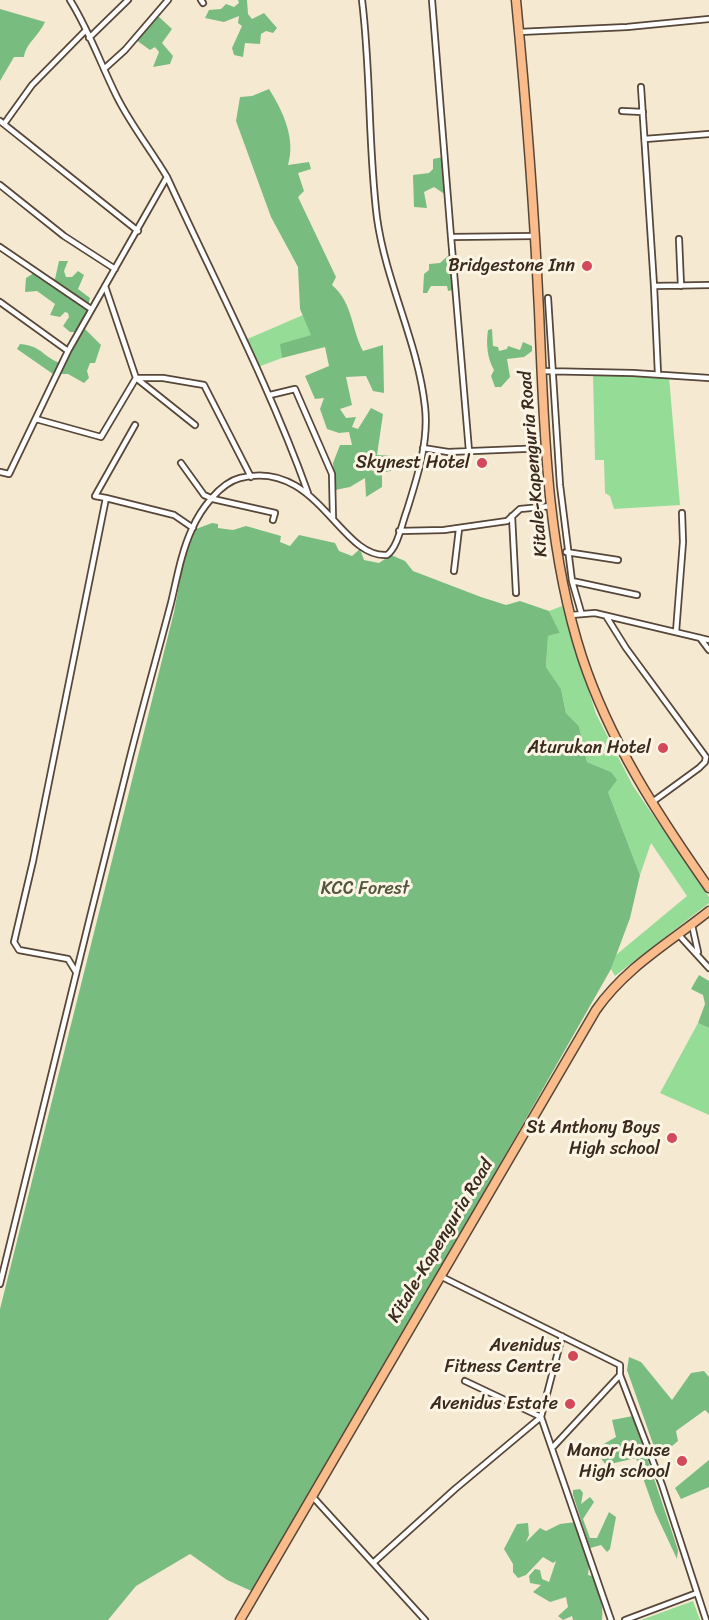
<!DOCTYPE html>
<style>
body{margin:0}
canvas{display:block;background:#f6e9d1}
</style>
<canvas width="709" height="1620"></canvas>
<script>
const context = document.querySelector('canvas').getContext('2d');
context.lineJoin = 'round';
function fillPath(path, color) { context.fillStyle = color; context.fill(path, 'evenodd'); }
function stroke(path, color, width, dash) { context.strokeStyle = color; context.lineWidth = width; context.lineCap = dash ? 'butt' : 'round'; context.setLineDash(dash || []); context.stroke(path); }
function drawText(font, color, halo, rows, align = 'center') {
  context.font = font + ' Sriracha,sans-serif'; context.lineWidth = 6; context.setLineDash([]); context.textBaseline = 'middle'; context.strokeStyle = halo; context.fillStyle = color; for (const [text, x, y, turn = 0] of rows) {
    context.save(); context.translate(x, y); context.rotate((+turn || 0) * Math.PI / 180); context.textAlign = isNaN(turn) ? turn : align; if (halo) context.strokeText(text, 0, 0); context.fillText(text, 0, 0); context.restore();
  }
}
const green = new Path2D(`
 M303,315l9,20 -31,9 1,14 -24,9 -13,-27z
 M593,374l76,3 11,128 -66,4 -4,-13 -5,-3 -1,-33h-9z
 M562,606l34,108 37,72 76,111v6l-94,73 -4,-7 5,-14 71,-59 -36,-53 -11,32 -32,-83 3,-20 -24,-10 -8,-36 -13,-13 -5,-24 -15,-22 2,-31 12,-3 -11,-22z
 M698,1023l11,5v87l-49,-22z
 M693,1601l7,19h-59z`);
const forest = new Path2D(`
 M238,0h9l1,14 4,5 12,-6 13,15 -4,5 -7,-2 -5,3 -1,10 -15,-1 -2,14 -9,-2 -2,-7 10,-22 -4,-3 1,-7 -15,6 -19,-4 4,-8 12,-1 5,-5 8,3 5,-4z
 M0,9l45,13c-7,15 -19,21 -21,35h-10l-14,24z
 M157,15l15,14 -10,14 11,13 -3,8 -17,3 6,-15 -4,-5 -5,3 -14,-10z
 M269,89c14,22 27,50 19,76l21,-3 2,7 -13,4 6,18 -6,6 38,80 -4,8c21,18 19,43 31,66l20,-6 1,48 -11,-2 -7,-15 -20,1 6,28 -12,4 6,9 10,-1 -4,10 6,2 13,-21 12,6 -6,41 17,1v14l-12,3v14l-16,10 -1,-19 -15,9 -15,3 -2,-27 7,-18h12l-3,-13 -10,1 -12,-4 -7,-20 4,-11 -9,1 -10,-23 24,-10 -4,-19 -43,11 -2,-14 31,-9 -11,-26 -2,-42 -27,-50 -35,-96 4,-24 12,-1z
 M443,157l3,38 -12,-8 -10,5 3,16 -13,-1 -1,-32 16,-2 4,-4v-10z
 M450,254l3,36 -5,1 -1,-5h-16l-4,7h-4l1,-19 5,-4v-6l11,-1z
 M59,261h9l-4,10 2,6h6l6,-6 6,4 -6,14 12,9 -4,16 6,2 -7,13 16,16 -6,18h-5l-3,8 2,7 -5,5 -16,-9h-15l-36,-25 3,-5c24,2 23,15 44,20l5,-19 8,-13h-7l-7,-6 6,-9 -1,-4 -3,-1 -5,5 -10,-2 5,-11 -18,-13 -12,1 1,-14 8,-5 21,6z
 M492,329l1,17 5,1 1,4 8,-2 1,-3 12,4 3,-8 9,4v5l-8,6 -17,2 3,18 -9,10h-6l-4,-11 3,-6c-7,-12 -8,-27 -6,-40z
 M212,523l6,1v4l15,2 13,-4 35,10 -1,6 10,4 9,-11 36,8 4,8 13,5 8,-7 4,11 15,3 12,-8 14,6 8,10 68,26 25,8 14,-4 29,10 11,22 -12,3 -2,31 15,22 5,24 13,13 8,36 24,10 6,8 -9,12 32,83 -10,43 -19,51 -355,624 -29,-13 -37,-26 -54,32 -28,34h-108v-311l174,-697 10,-53 12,-30z
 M699,975l10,6v47l-11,-5 7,-19 -2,-9 -12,-6z
 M629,1357l12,5 31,38 19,-27 13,-2 5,6v37l-4,-4 -29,21 2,10 -20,17 -31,-88z
 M633,1416l45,134 -1,9 -22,-47 -19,-54 -30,7 -6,-8 2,-12 14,-8 -4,-17z
 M709,1460v27l-28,12 -6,-11z
 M580,1489l3,4 -2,11 9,-7 4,5 -11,17 7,19h7l12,-26 7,5 -6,32 -3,3 -6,-7 -11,3 -17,-53v-5z
 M576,1522l13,44 -1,9 4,1c6,15 12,28 10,44h-29l-1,-4 -9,4 -5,-4 10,-9 -2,-10 -16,5 -17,-10 8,-7 -11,-2 -1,-7 6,-7 5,1 2,9 7,3 7,-21 -3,2 -10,-6 -17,18 -8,3 -5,-6v-8l-9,-15 13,-25 11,-1 1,12 -3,7 14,-14 6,3 14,-7z`);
const street = new Path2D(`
 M201,0l2,3
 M432,0l19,237 83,-1
 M519,32l108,-5 82,-8
 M89,38l39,-38
 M104,69l21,-19 43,-50
 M641,87l13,199 55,-1
 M622,111l21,1
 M0,121l138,110
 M4,124l28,-39 54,-55
 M645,139l64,-5
 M167,177c48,105 102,207 141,316
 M0,185l64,51 51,33
 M451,237l18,214
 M679,239l2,47
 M0,247l91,62
 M105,286l31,92 59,47
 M654,286l4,88
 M548,298l12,187 12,96
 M0,302l68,49
 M541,371l92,2 76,5
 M137,378h26l41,7 47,92
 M270,395l25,-6 37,85 1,45
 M36,419l65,18 35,-59
 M423,448l25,4 99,-4
 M181,463l23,32 9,4 62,14 -2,7
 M0,472l9,2 59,-123 99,-174c-16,-27 -36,-52 -50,-80 -16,-32 -28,-67 -47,-97
 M106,498l68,17 19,13
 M512,516l4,77
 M399,531l45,-1 63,-9 13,-12 32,-3
 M566,552l52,8
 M454,571l5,-42
 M581,612l-9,-31 65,14
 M571,615l24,-2 114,27
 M606,616l20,32 80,109 -1,5 -6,6 -48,35
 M676,632l7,-90 -1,-29
 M700,638l9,12
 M692,925l6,27
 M678,934l31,34
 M76,972l-8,-13 -49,-9 -5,-8 19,-81 73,-363 -11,-2 40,-71
 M440,1276l180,89v10l42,110 44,135
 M0,1284c42,-171 83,-341 126,-511 14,-57 30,-113 45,-170 6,-25 10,-50 21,-74 8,-19 28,-46 48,-51 77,-20 100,81 147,77 11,-8 15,-32 20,-45 10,-32 22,-68 18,-103 -7,-65 -39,-124 -48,-189 -9,-72 -6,-146 -15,-218
 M465,1381l76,36 70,203
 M554,1446l66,-71
 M312,1496l113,124
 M373,1563l82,-74 86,-72 21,-81
 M625,1620l72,-27`);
const highway = new Path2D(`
 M516,0c10,103 18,208 23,311 5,115 7,235 43,346 28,85 76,158 127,231
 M240,1620l356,-610c30,-43 73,-67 113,-99`);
const markers = [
 [587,266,6,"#d1495b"],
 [482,463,6,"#d1495b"],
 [663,748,6,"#d1495b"],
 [672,1138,6,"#d1495b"],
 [573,1356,6,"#d1495b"],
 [570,1404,6,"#d1495b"],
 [682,1461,6,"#d1495b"]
];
const poiNames = [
 ["Bridgestone Inn",575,266],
 ["Skynest Hotel",470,463],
 ["Aturukan Hotel",651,748],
 ["St Anthony Boys",660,1128],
 ["High school",660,1149],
 ["Avenidus",561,1346],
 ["Fitness Centre",561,1367],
 ["Avenidus Estate",558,1404],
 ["Manor House",670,1451],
 ["High school",670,1472]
];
const streetNames = [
 ["Kitale-Kapenguria Road",534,464,-95],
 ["Kitale-Kapenguria Road",441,1241,-59]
];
const parkNames = [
 ["KCC Forest",365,889]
];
fillPath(green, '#95dc97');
fillPath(forest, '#78bc80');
stroke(street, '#574739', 8);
stroke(highway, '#574739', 11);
stroke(street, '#fff', 4.5);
stroke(highway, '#fabc8b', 8);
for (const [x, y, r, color] of markers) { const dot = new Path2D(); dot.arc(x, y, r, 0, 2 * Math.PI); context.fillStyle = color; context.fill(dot); stroke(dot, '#fcf5e5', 2); }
drawText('18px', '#3b2a1e', '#fcf5e5', poiNames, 'right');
drawText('18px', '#3b2a1e', '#fcf5e5', streetNames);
drawText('18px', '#52563c', '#fcf5e5', parkNames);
</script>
